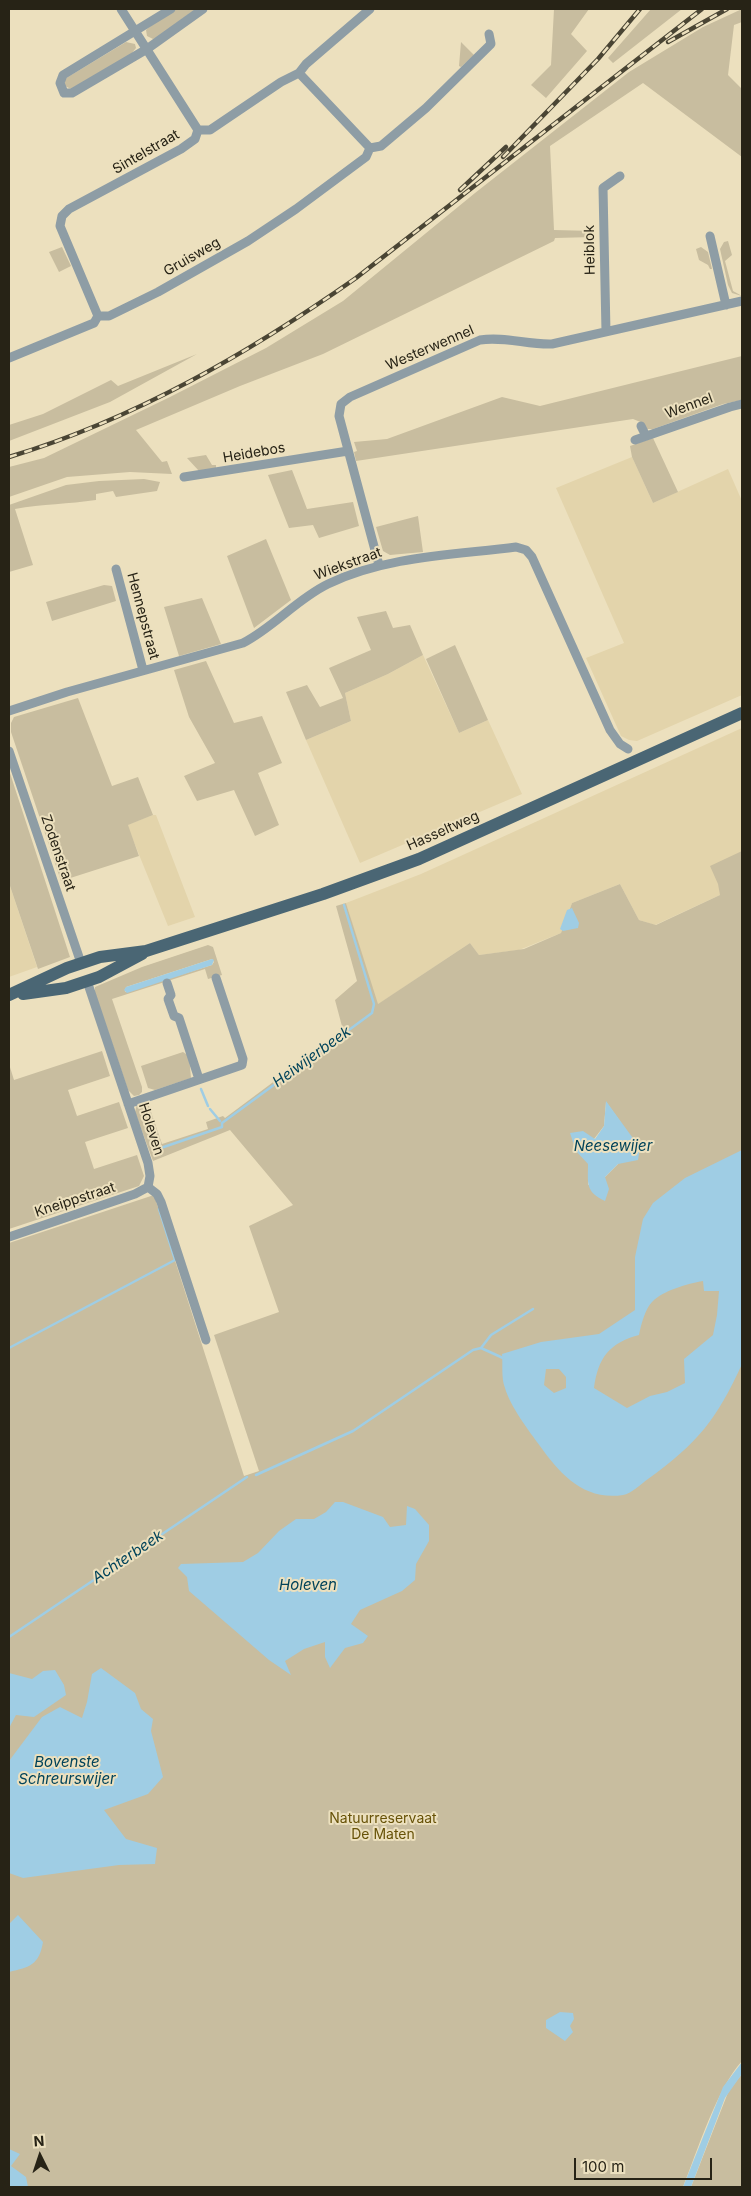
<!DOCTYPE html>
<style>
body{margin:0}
#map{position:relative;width:751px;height:2196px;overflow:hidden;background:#ece0be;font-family:Inter,sans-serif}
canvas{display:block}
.frame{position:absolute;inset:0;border:10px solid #272316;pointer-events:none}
.north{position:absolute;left:15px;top:2131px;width:50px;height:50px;-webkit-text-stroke:4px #ece0be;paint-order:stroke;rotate:356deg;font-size:14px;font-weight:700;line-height:20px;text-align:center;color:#272316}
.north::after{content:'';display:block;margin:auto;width:18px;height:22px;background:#272316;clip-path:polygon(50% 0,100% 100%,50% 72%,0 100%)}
.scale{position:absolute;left:574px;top:2158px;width:138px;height:22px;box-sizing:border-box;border:2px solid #272316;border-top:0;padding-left:6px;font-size:15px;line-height:18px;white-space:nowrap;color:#272316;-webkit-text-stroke:4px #ece0be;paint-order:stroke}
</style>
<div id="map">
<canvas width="751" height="2196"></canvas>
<div class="frame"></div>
<div class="north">N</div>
<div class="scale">100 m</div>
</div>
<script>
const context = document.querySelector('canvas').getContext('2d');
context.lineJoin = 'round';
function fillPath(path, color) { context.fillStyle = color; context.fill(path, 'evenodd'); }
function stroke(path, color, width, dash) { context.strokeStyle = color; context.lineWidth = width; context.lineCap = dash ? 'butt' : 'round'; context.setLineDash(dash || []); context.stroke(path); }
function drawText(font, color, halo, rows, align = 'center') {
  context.font = font + ' Inter,sans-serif'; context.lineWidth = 4; context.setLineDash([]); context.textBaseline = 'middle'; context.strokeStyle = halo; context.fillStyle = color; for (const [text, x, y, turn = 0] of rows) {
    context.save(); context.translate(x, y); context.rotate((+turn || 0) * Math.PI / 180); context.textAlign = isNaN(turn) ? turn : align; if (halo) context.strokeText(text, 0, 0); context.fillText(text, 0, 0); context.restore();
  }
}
const built = new Path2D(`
 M632,457l21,46 75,-34 14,32v194l-105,46 -8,-1 -8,-4 -35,-78 38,-15 -68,-155z
 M423,655l36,78 29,-13 34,74 -162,69 -54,-123 45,-19 -6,-28 43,-19z
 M742,728v145l-22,22 -65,30 -16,-5 -19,-36 -48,19 -11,30 -42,17 -40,5 -9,-12 -93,62 -31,-102 75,-29z
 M153,815h3l39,102 -27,9 -41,-101z
 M9,883l28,84 -28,10z`);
const green = new Path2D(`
 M175,9h21l-40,29 -3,1 -6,-3 -1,-6 2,-2z
 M554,9h35l-18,25 16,17 -41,47 -15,-13 20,-20z
 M651,9h31l-69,54 -5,-5z
 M742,9v13l-8,3 -6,50 14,14v68l-99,-74 -93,63 4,84 40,1v6l-39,1 -1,3 -231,113 -83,32 -104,44 26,32 5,-1 5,13 -42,-2 -63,5 -58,20v-30l35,-9 126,-61 96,-49 77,-47 132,-108 154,-121 74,-45z
 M126,42l9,2 1,4 -5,6 -60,35 -6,-3v-7l3,-2z
 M461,42l13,13 -13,12 -2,-1z
 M728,241l4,14 -7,6 8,30 9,5 -10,-3 -4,-8 -8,-36 4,-7z
 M62,247l9,19 -12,6 -10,-20z
 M701,247l7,5 4,17h-2l-2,-4 -9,-5 -3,-11z
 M197,354l-87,48 -101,39v-16l34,-11 68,-34 7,6z
 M742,356v44l-19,4 -70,25h-6l-4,-6 -10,-4 -277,42 -2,-9 3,-1 -3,-9 33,-3 115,-42 38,9z
 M653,438l25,54 -25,11 -21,-46 -2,-11z
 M206,455l6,10h4v3l-17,3 -12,-13z
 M292,470l15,39 46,-7 6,24 -40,12 -6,-13 -24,3 -21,-53z
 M144,479l16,3 -3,9 -41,6 -3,-6 -17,3v6c-27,4 -54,4 -81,9l18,56 -24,7v-67l57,-20 33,-4z
 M418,516l5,36 -33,3 -7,-4 -7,-24z
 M266,539l25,61 -37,28 -27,-72z
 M104,585l8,1 4,15 -64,20 -6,-19z
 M202,598l19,46 -42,12 -15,-49z
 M386,611l7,17 17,-3 13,30 -35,19 -43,19 6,28 -45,19 -20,-48 21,-7 13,22 23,-9 -14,-30 42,-18 -14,-33z
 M455,645l33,75 -29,13 -33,-74z
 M206,661l28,62 28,-7 20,47 -24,10 21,52 -24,11 -21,-46 -37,11 -13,-25 31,-13 -26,-46 -15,-47z
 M78,698l34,88 26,-9 15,38 -25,10 11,31 -78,25 -50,-149v-9l3,-6z
 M9,770l61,187 -32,12 -29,-86z
 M742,851v1210c-25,27 -45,91 -59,126h-674v-944l145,-48 90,281 15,-5 -45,-136 65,-23 -30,-86 44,-21 -63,-75 -77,31 -18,-49 2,-8 8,-3 3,2 14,41 46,-15 -2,-7 17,-6 2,2 118,-88 -8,-30 22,-19 -21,-75 10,-3 32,101 92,-61 9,12 45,-6 37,-16 11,-30 48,-19 19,36 17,5 64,-30 -2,-11 -8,-18zM606,1102l15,21 -3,41 -13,13 -17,8v-21l6,-25 10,-13z
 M208,945l5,2 9,28 -14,4 -3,-10 -93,30 30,88v5l-3,3 -5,1 -6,-6 -33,-97v-6l47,-20zM212,959l2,3 -2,3 -87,27 1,-5z
 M102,1051l8,25 -42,14 9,26 42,-14 9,26 -43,14 9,27 43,-14 7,21 -5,10 -130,43v-165l5,16z
 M183,1052l6,4 2,22 -36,12 -7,-2 -7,-22z
 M742,2074v113h-51l38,-97z`);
const water = new Path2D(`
 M572,908l7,15 -1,5 -15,3 -3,-2 7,-19z
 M212,959l2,1 -2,5 -85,28 -3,-3 2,-3z
 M606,1101l34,47 -2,12 -20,4 -13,13 4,12 -4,12c-20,-9 -17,-18 -17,-37l-12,-13 -6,-18 13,-2 12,8 9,-13z
 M742,1150v214c-25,55 -44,79 -94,115 -7,5 -17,15 -25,16 -39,6 -63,-21 -83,-49 -11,-15 -30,-40 -35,-58 -4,-10 -2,-24 -3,-34l39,-12 58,-8 36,-24v-53l8,-38 10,-16 32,-25zM703,1281l1,10h15l-2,24 -4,20 -29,24 1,24 -18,9 -17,4 -23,12 -33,-20c4,-30 15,-45 45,-53 2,-10 6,-26 13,-33 12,-12 35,-18 51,-21zM546,1369h13l7,8v11l-12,5 -10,-8z
 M335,1502h8l40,15 7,10 16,-2 1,-19 8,3 14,16v16l-13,23 -1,16 -13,11 -42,19 -9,14 17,12 -5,7 -18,5 -15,20 -5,-11v-15l-21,7 -19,12 6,14 -22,-15 -80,-69 -2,-14 -9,-9 3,-4 62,-2 15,-9 21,-22 17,-12h18l12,-7z
 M101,1668l34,25 6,16 12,10 -2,12 12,46 -15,17 -44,16 22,29 31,9 -2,16 -36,1 -96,13 -14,-5v-112l33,-44 18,-10 22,11 5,-16 5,-28z
 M55,1670l9,15 2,10 -32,22 -18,-2 -7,13v-55l23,6 11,-8z
 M18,1915l25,27c-4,23 -13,25 -34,30v-48z
 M560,2012l13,1 1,6 -4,7 3,6 -8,9 -19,-13v-8z
 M742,2062v12l-17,24 -34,89h-8l40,-100z
 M9,2149l11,5 -9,12 15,11 2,10h-19z`);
const stream = new Path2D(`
 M201,1089l7,17
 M210,1109l10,12
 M155,1150l67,-23v-4l150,-110 2,-9 -30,-99
 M9,1348l166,-88 -16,-51
 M481,1348l10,-13 42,-26
 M256,1475l97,-44 120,-81 8,-2 22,10
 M9,1637l238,-160`);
const minor = new Path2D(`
 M121,9l77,121
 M171,9l-108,66 -3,8 4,10h8l75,-44 56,-40
 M299,73l71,75
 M710,236l16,69
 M98,316l-38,-90 2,-10 7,-7 112,-60 14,-10 3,-9h12l71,-48 18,-9 7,-9 64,-55
 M606,332l-3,-144 17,-12
 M9,358l85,-35 4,-7h11l49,-24 90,-51 48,-32 70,-52 4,-9 11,-2 45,-38 65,-64 -2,-10
 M641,426l5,10
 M635,440l95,-33 12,-3
 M184,477l164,-26
 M379,565l-40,-149 2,-12 9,-7 130,-57c24,-4 48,5 72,4l190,-43
 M116,569l27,101
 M9,711l58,-19 176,-49c31,-16 54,-44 85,-59 58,-28 126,-29 188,-37l10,3 6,7 78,173 10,14 8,5
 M9,751l72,212
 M87,981l61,182 2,13 -2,11
 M167,983l4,12 -3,4 6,17 5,2 20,61
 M128,1104l114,-39 1,-6 -27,-81
 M148,1187l9,7 4,8 45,138
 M9,1237l126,-43 13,-7`);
const primary = new Path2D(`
 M23,994l43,-6 33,-11 43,-23
 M9,995l58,-27 33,-11 46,-6 177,-57 96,-35 323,-146`);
const rail = new Path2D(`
 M668,42l59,-33
 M503,157l95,-98 42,-50
 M460,190l46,-43
 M9,457c126,-38 240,-104 347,-179l346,-269`);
const streetNames = [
 ["Sintelstraat",146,152,-30],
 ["Heiblok",590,250,-91],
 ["Gruisweg",192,257,-30],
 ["Westerwennel",430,348,-23],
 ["Wennel",689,406,-20],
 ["Heidebos",254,453,-10],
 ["Wiekstraat",348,564,-20],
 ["Hennepstraat",143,616,75],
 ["Hasseltweg",443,831,-24],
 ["Zodenstraat",58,853,71],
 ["Holeven",151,1129,72],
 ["Kneippstraat",75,1200,-18]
];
const parkNames = [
 ["Natuurreservaat",383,1819],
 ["De Maten",383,1835]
];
const waterNames = [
 ["Heiwijerbeek",312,1057,-36],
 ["Neesewijer",613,1146],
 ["Achterbeek",128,1557,-34],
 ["Holeven",308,1585],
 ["Bovenste",67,1762],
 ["Schreurswijer",67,1779]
];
fillPath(built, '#e3d4ab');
fillPath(green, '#c8bd9f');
fillPath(water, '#9fcde4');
stroke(stream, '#9fcde4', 2.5);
stroke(minor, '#8e9da5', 9);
stroke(primary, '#4a6674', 12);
stroke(rail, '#4a4534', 4.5);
stroke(rail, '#ece0be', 2.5, [8]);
drawText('14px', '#272316', '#ece0be', streetNames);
drawText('14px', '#675208', '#ece0be', parkNames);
drawText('italic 15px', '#01435a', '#ece0be', waterNames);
</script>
